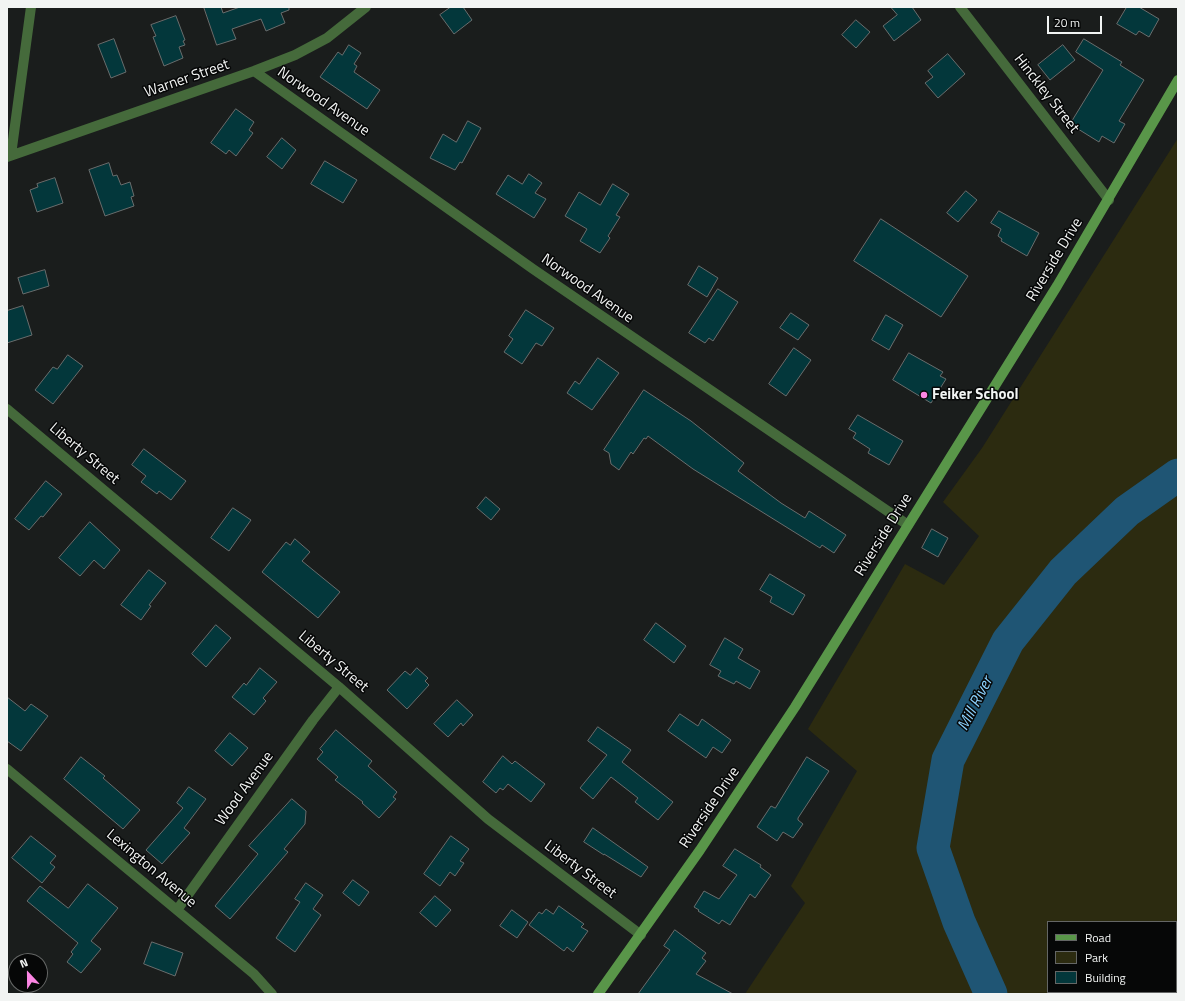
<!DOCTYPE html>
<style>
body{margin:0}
#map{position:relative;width:1185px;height:1001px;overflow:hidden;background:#1a1d1c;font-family:"Titillium Web",sans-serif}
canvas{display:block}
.frame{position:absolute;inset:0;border:8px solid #f2f4f3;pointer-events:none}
.legend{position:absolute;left:1047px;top:921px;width:130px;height:72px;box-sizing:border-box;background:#060707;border:1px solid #646665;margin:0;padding:5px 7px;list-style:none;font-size:12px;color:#f2f4f3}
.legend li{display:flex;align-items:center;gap:8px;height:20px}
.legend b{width:20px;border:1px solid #646665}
.north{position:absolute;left:8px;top:953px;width:40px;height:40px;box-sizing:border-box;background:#060707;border:1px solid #646665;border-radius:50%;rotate:338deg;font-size:11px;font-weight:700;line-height:16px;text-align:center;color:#f2f4f3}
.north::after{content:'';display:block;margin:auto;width:14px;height:18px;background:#fc86e4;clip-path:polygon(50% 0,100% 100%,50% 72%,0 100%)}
.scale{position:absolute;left:1047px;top:16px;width:55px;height:18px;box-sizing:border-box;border:2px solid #f2f4f3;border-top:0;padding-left:5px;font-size:12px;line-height:14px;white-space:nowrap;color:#f2f4f3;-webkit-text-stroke:3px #060707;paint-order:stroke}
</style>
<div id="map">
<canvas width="1185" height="1001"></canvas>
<div class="frame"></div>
<ul class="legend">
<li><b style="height:5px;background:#599649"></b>Road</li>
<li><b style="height:11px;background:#2c2b10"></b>Park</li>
<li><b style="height:11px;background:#03373b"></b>Building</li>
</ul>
<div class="north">N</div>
<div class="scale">20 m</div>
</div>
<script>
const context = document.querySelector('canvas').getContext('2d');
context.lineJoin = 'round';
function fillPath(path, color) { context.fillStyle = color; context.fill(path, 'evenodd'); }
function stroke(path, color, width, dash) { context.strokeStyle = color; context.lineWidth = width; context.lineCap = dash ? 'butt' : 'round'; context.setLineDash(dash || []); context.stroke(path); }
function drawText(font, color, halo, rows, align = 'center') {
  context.font = font + ' "Titillium Web",sans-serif'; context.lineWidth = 3; context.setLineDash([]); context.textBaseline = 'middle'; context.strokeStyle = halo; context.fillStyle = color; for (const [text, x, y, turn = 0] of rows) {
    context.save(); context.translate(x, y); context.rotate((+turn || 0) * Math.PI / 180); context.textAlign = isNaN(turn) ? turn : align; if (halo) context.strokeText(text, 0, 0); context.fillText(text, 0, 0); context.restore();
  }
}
const green = new Path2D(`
 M1178,138v856h-433l60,-91 -14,-17 66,-115 -49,-42 97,-165 39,21 35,-49 -36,-34 39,-54zM1048,922h128v70h-128z`);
const river = new Path2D(`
 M991,994l-32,-72 -26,-74 15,-88 60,-119 55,-69 64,-61 51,-36`);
const building = new Path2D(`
 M204,7h17l2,6 17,-6h49v3l-8,3 4,10 -19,8 -5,-12 -29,10 4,10 -19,6z
 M451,7h12l9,13 -18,14 -14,-19z
 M891,7h21l9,13 -27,21 -11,-15 14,-11z
 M1127,7h12l20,12 -10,18 -10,-6 -3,4 -19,-11z
 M176,16l9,24 -2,1 2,4 -6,2 4,11 -19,8 -11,-29 3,-1 -5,-11z
 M856,20l14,12 -14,16 -14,-13z
 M114,39l12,33 -15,6 -13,-33z
 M1084,39l38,23 -2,3 24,15 -25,41 6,3 -11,19 -12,-7 -3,6 -29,-18 33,-54 -27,-18z
 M349,45l12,8 -7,11 3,2 -3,6 26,18 -13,19 -47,-32 18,-25 4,3z
 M1063,45l12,15 -25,20 -12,-15z
 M948,54l17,20 -27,24 -13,-15 8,-6 -5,-6z
 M236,109l18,13 -5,8 4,3 -17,23 -7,-6 -3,4 -15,-11z
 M468,121l13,7 -19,35 -2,-1 -5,8 -25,-12 13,-24 13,8z
 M282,138l14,12 -14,19 -15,-12z
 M325,161l32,19 -14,23 -32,-19z
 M109,163l4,13 4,-1 4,10 9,-3 4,14 -3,1 3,9 -29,10 -16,-46z
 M529,174l13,9 -7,10 11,6 -12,19 -38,-24 12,-19 14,9z
 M55,178l8,25 -26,9 -7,-22 8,-3 -1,-3z
 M613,184l16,10 -13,21 4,2 -12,19 2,2 -10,15 -20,-12 7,-12 -22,-13 14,-24 21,13z
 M966,191l11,9 -19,22 -11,-9z
 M999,211l40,22 -12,23 -26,-15 1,-2 -4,-3 3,-7 -10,-6z
 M881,219l87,57 -27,41 -87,-56z
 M699,266l19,12 -11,19 -19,-12z
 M45,270l4,16 -26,8 -5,-16z
 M718,289l20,13 -25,39 -4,-3 -4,5 -16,-10z
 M23,306l9,29 -25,8v-32z
 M526,310l28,18 -12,18 -6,-3 -14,21 -18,-12 9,-13 -4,-3z
 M791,313l18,12 -11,15 -18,-12z
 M886,315l17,10 -14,25 -17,-10z
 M794,348l17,12 -25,36 -17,-12z
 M909,353l34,19 -3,4 6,3 -15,24 -38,-23z
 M68,355l15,11 -30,38 -18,-14 18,-23 4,2z
 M598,358l21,15 -27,37 -25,-17 8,-12 4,3z
 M644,390l47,31 53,42 -6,8 43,32 24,15 4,-7 37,24 -12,18 -12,-8 -2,3 -127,-79 -45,-33 -2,3 -2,-1 -11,16 -2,-2 -12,18 -8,-6 -2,-11 -5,-3z
 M858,415l45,26 -14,24 -21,-12 2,-4 -17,-11 3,-5 -7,-4z
 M144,449l42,32 -15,19 -12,-9 -2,3 -16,-12 5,-6 -14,-11z
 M46,481l16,13 -19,23 -2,-1 -12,14 -14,-11z
 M486,497l14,12 -9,11 -14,-12z
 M233,508l18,12 -22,31 -18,-13z
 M90,522l30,28 -16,19 -10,-9 -14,16 -21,-18z
 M932,529l16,9 -10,19 -16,-9z
 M295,539l15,13 -8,9 38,31 -22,26 -56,-46 24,-30 4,3z
 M149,570l17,13 -17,22 2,1 -10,14 -20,-15z
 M770,574l35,21 -12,20 -23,-13 2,-5 -12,-7z
 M656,623l30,23 -12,17 -30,-23z
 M216,625l15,13 -25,29 -14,-13z
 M725,638l18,11 -5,9 22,13 -10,18 -14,-8 -2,3 -16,-8 3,-5 -11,-6z
 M260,668l17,14 -14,16 3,3 -12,14 -22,-18 12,-14 2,2z
 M417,668l11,10 -3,3 4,4 -22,24 -20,-19 18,-19 5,4z
 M7,697l18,14 6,-7 17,12 -27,35 -14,-10z
 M457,700l16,15 -10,11 -2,-3 -13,14 -14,-13z
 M680,714l18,12 4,-7 29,21 -9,13 -9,-6 -7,11 -38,-27z
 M598,727l33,23 -9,12 51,40 -15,18 -23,-18 3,-4 -27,-21 -18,22 -13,-11 27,-33 -19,-14z
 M336,730l36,31 -4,5 29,26 -4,5 3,2 -17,19 -17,-15 1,-1 -28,-22 3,-3 -21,-18 6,-7 -3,-3z
 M230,733l18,15 -16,18 -17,-15z
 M503,756l9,8 3,-3 30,23 -14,18 -23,-18 -5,6 -3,-2 -4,5 -13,-11z
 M81,757l24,19 -2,2 37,32 -17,19 -59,-50z
 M807,757l22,14 -31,47v2l5,4 -10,14 -10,-6 -6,9 -20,-14 14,-21 4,2z
 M189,787l17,12 -22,29 6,5 -28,31 -16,-14 37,-42 -6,-5z
 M292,799l14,12 -1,13 -21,25 4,3 -58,67 -15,-13 43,-52 -9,-8z
 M593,828l55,39 -7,10 -37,-23v1l-20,-13z
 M31,836l25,20 -6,7 5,4 -13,16 -30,-25z
 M451,836l18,13 -9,12 4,2 -9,13 -5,-4 -10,14 -16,-12z
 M735,849l26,16 -1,2 11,8 -16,23 -5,-4 -20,31 -8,-5 -3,4 -21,-13 1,-1 -5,-3 10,-16 15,8 18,-24 -14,-9z
 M353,880l16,12 -10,14 -16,-13z
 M306,883l17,12 -10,14 8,6 -26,37 -19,-14 24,-36 -5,-3z
 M88,884l30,24 -27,33 10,8 -20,24 -14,-11 6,-8 -2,-2 7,-9 -51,-42 13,-15 28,22z
 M435,896l16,14 -15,17 -16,-14z
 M559,906l25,18 -3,3 7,4 -15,21 -6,-5 -3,4 -35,-26 10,-13 3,2 4,-5 7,5z
 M512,910l16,12 -11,16 -17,-12z
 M675,930l31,23 -4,5 4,3 -10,13 37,20h-95l32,-44 -6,-4z
 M152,942l31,11 -8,23 -31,-12z`);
const street = new Path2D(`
 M960,7l149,193
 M254,71l279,198 375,256
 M11,155l20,-148
 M7,157l247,-86 41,-16 32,-17 39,-31
 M7,409l332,278 149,132 153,116
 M7,769l247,205 18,20
 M177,910l136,-190 26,-33`);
const secondary = new Path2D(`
 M598,994l102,-144 95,-143 262,-421 121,-206`);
const markers = [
 [924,395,4,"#fc86e4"]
];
const streetNames = [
 ["Warner Street",187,79,-19],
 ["Hinckley Street",1046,94,52],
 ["Norwood Avenue",323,102,35],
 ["Riverside Drive",1055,260,-59],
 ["Norwood Avenue",587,289,35],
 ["Liberty Street",84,454,40],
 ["Riverside Drive",884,535,-58],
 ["Liberty Street",333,662,40],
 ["Wood Avenue",245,789,-54],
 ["Riverside Drive",710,808,-56],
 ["Lexington Avenue",151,869,40],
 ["Liberty Street",580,870,37]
];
const poiNames = [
 ["Feiker School",932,395]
];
const waterNames = [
 ["Mill River",976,704,-63]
];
fillPath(green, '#2c2b10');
stroke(river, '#1f5574', 33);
fillPath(building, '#03373b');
stroke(building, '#696d6d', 1);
stroke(street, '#456a3b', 10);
stroke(secondary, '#599649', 10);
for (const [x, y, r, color] of markers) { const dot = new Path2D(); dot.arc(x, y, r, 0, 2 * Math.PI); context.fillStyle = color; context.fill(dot); stroke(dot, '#060707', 1.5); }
drawText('15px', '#f2f4f3', '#060707', streetNames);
drawText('bold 15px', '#f2f4f3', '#060707', poiNames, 'left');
drawText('italic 16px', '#8cd2fe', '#060707', waterNames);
</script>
